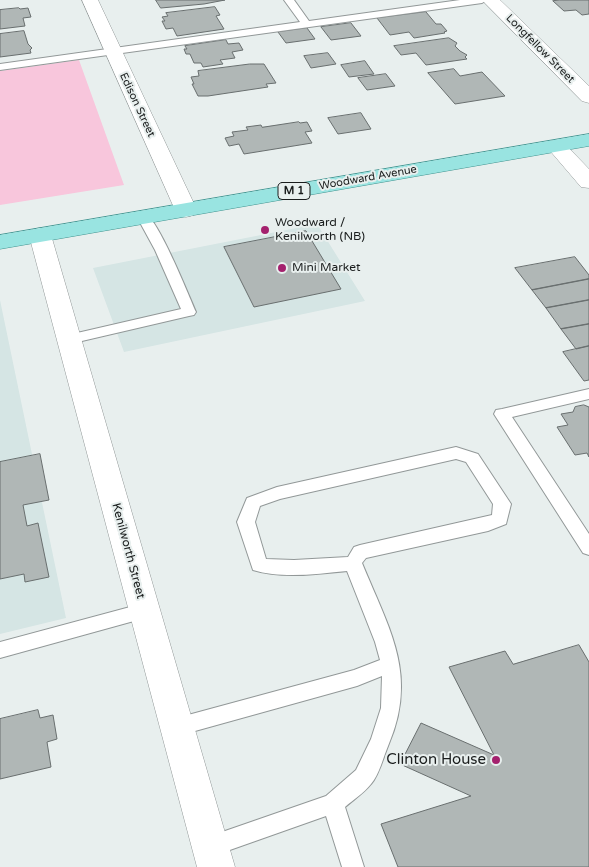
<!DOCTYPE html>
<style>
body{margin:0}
canvas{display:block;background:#e8efee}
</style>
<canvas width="589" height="867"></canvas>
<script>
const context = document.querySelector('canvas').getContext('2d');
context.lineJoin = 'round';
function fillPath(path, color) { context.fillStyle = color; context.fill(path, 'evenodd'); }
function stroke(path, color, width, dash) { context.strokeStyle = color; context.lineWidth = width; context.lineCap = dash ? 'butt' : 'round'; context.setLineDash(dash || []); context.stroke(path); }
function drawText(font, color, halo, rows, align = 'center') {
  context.font = font + ' "Varela Round",sans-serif'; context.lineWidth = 4; context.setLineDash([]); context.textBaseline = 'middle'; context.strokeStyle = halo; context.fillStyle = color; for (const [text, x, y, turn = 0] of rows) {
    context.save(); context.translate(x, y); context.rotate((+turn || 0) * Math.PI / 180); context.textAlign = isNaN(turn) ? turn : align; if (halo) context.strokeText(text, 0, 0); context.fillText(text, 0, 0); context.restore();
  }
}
const built = new Path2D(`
 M317,224l48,77 -241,51 -31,-84z
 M0,300l66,318 -66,16z`);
const green = new Path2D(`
 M79,60l45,125 -124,20v-134z`);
const building = new Path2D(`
 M156,0h69l-21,4 -43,4z
 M560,0h29v14l-7,1 -6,-5 -12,1 -11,-10z
 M215,7l5,8 -4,1 8,13 -47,7 -4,-8 -7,1 -4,-8h3l-3,-4 6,-1 -2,-3z
 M19,8l1,1 8,-1 3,9 -8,1 2,8 -25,3v-19z
 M426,12l10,12h5l6,7 -3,1 1,1 -31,5 -5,-6 -19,3 -13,-17z
 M351,23l10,13 -30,4 -10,-13z
 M307,28l8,11 -29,4 -8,-11z
 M24,31l4,13 4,4 -2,2 1,3 -31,4v-23z
 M449,38l8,5 -2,3 5,5 7,4 -2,2 2,2 -41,6 -10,-12 -15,2 -7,-9z
 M226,40l2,4 11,-1 4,7 -11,2 3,6 -15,2 3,4 -20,3 -2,-4h-7l-4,-9h-4l-2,-5h3l-2,-3z
 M328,53l8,11 -25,4 -7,-12z
 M365,61l9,13 -25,3 -8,-12z
 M250,64h14l12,19 -10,1 2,3 -60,9h-10l-6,-12h2l-3,-7 8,-1 -1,-5z
 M454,69l6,7 22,-4 23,24 -50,8 -27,-31z
 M386,74l9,12 -28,4 -9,-12z
 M361,113l10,16 -33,5 -10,-16z
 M299,122l1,1 7,-1 5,9 -7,1 7,11 -68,11 -5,-10 -10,2 -4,-8 9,-2 -2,-4 16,-2 -2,-3 15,-2 1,2z
 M306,231l35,58 -87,18 -30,-60z
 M575,257l14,18v4l-57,11 -17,-22z
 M589,279v21l-43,8 -14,-18z
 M589,300v24l-28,5 -15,-21z
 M589,324v22l-13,3 -15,-20z
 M589,346v34l-5,1 -21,-29z
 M584,405l5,2v50l-2,-4 -12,2 -18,-28 11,-2 -7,-11 12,-2 2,-5z
 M40,454l9,46 -26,5 4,21 11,-3 11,54 -24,5 -1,-8 -24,5v-117z
 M579,645l10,17v205h-191l-17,-43 90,-28 -71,-32 21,-41 73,32 -45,-88 56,-16 8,13z
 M38,710l2,8 13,-3 4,24 -10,3 4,25 -51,12v-60z`);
const service = new Path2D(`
 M284,0h10l15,21 151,-21h27l-5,3 -482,67v-6l300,-42z
 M144,213c13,3 45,83 52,99l-2,3 -5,1 -120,28 -5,-2 -2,-3 2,-3 117,-27 -26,-59 -18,-33z
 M589,389v10l-77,18 77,117v21l-6,-2 -89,-139 2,-4 6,-1z
 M456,447l22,7 33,50 -5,20 -18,7 -122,27 -4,5c27,66 57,112 26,183 -5,12 -9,29 -17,38 -7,9 -18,16 -26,23l19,60h-22l-16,-51 -116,41 -8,-4 -3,-7 3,-7 124,-43 30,-26 15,-31 10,-31 1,-32 -25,10 -180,50 -7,-3 -3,-6 3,-6 7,-3 177,-48 26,-10 -5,-18 -28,-71c-30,3 -65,8 -94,-1l-16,-48 10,-24 30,-11zM456,459l10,3 27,42 -1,11 -132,30 -6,2 -6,10 -54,3 -28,-1 -11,-37 5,-16 20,-7z
 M145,603l7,3 2,5 -2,5 -152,42v-16z`);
const minor = new Path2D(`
 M82,0h16l99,210 -3,5 -8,2 -8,-2 -3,-5z
 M482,0h18l89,86v17l-7,-2z
 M556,140l7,2 26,27v19l-8,-1 -35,-41 3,-4z
 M40,228l8,2 3,5 184,632h-38l-168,-632 3,-5z`);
const primary = new Path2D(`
 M589,134v12l-589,103v-14z`);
const markers = [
 [265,230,5,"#a4216e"],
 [282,268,5,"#a4216e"],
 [496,760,5,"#a4216e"]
];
const farStreetnames = [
 ["Longfellow Street",540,49,45],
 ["Edison Street",137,105,65],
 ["Woodward Avenue",368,178,-10]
];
const shields = [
 [294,191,32]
];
const shieldNames = [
 ["M 1",294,191]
];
const poiNames = [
 ["Woodward /",275,223],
 ["Kenilworth (NB)",275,237],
 ["Mini Market",292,268]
];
const streetNames = [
 ["Kenilworth Street",128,551,75]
];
const nearPoinames = [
 ["Clinton House",486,760]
];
fillPath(built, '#d5e5e4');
fillPath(green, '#f8c6dc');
fillPath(building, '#b0b7b6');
stroke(building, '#696f6f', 1);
stroke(service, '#929898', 2);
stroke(minor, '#929898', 1);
stroke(primary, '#40938f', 1);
fillPath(service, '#fff');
fillPath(minor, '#fff');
fillPath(primary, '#99e4e1');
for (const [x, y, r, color] of markers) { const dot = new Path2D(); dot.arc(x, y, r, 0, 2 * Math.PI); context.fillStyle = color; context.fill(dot); stroke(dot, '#e8efee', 2); }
drawText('11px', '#1a1d1d', '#e8efee', farStreetnames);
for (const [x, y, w] of shields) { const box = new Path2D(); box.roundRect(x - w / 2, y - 8.5, w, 17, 4); context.fillStyle = '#e8efee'; context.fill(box); stroke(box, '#1a1d1d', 1); }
drawText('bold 11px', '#1a1d1d', null, shieldNames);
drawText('12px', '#1a1d1d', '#e8efee', poiNames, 'left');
drawText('12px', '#1a1d1d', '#e8efee', streetNames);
drawText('15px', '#1a1d1d', '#e8efee', nearPoinames, 'right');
</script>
